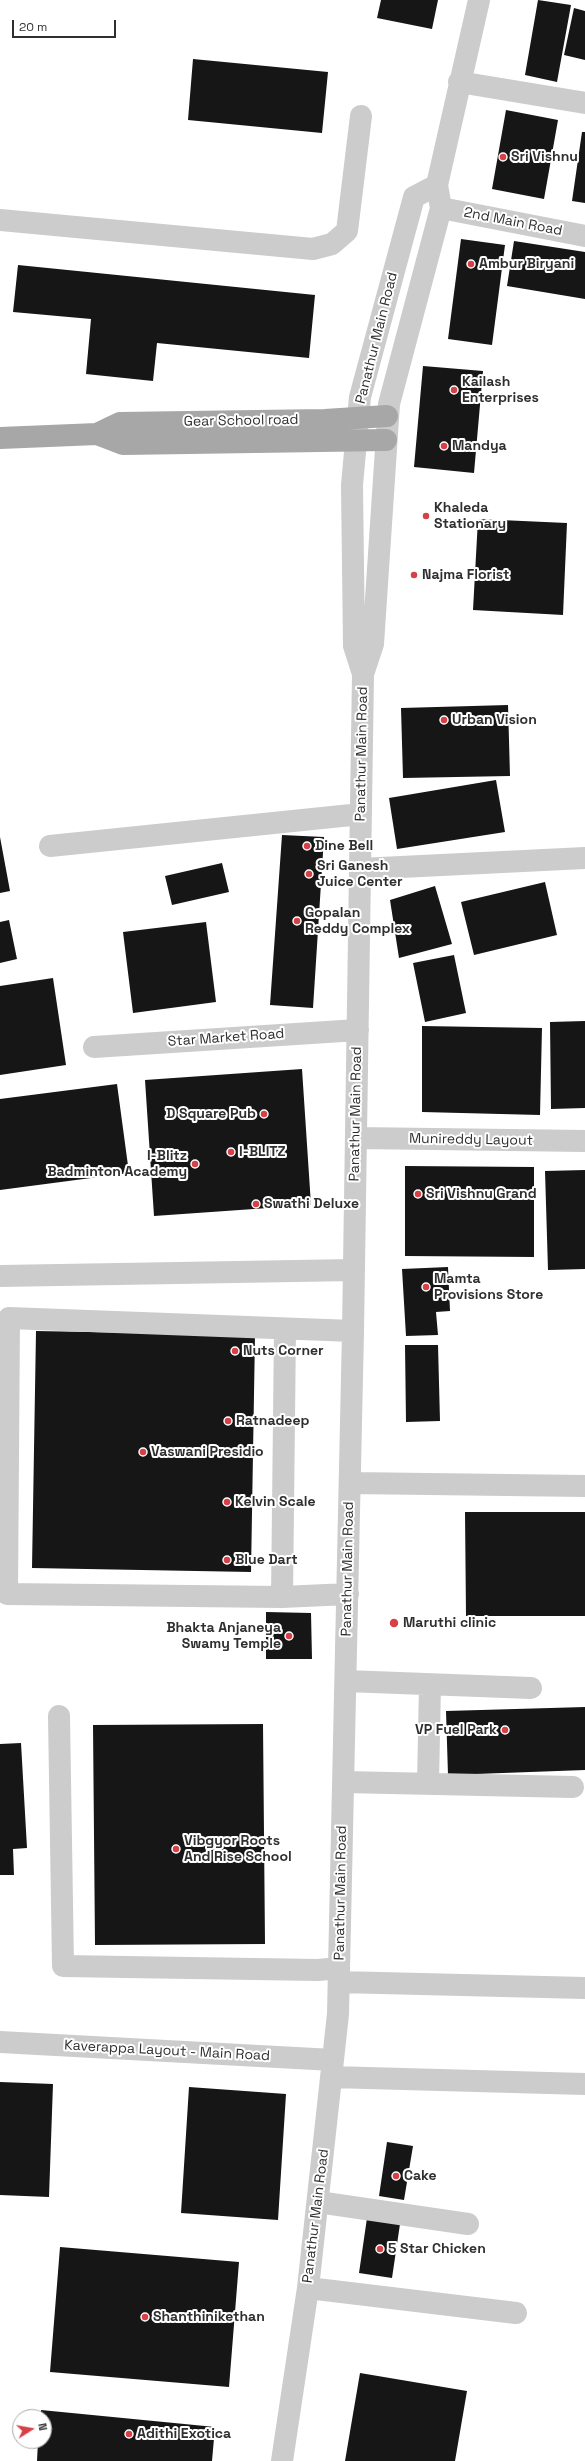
<!DOCTYPE html>
<style>
body{margin:0}
#map{position:relative;width:585px;height:2461px;overflow:hidden;background:#fff;font-family:"Space Grotesk",sans-serif}
canvas{display:block}
.north{position:absolute;left:12px;top:2409px;width:40px;height:40px;box-sizing:border-box;background:#fff;border:1px solid #acacac;border-radius:50%;rotate:79deg;font-size:11px;font-weight:700;line-height:16px;text-align:center;color:#2f2f2f}
.north::after{content:'';display:block;margin:auto;width:14px;height:18px;background:#d64147;clip-path:polygon(50% 0,100% 100%,50% 72%,0 100%)}
.scale{position:absolute;left:12px;top:20px;width:104px;height:18px;box-sizing:border-box;border:2px solid #2f2f2f;border-top:0;padding-left:5px;font-size:12px;line-height:14px;white-space:nowrap;color:#2f2f2f;-webkit-text-stroke:3px #fff;paint-order:stroke}
</style>
<div id="map">
<canvas width="585" height="2461"></canvas>
<div class="north">N</div>
<div class="scale">20 m</div>
</div>
<script>
const context = document.querySelector('canvas').getContext('2d');
context.lineJoin = 'round';
function fillPath(path, color) { context.fillStyle = color; context.fill(path, 'evenodd'); }
function stroke(path, color, width, dash) { context.strokeStyle = color; context.lineWidth = width; context.lineCap = dash ? 'butt' : 'round'; context.setLineDash(dash || []); context.stroke(path); }
function drawText(font, color, halo, rows, align = 'center') {
  context.font = font + ' "Space Grotesk",sans-serif'; context.lineWidth = 4; context.setLineDash([]); context.textBaseline = 'middle'; context.strokeStyle = halo; context.fillStyle = color; for (const [text, x, y, turn = 0] of rows) {
    context.save(); context.translate(x, y); context.rotate((+turn || 0) * Math.PI / 180); context.textAlign = isNaN(turn) ? turn : align; if (halo) context.strokeText(text, 0, 0); context.fillText(text, 0, 0); context.restore();
  }
}
const building = new Path2D(`
 M381,0h57l-6,29 -55,-11z
 M538,0l33,5 -14,77 -32,-7z
 M574,8l11,3v49l-21,-5z
 M193,59l135,13 -6,61 -134,-13z
 M506,110l52,10 -14,79 -52,-10z
 M582,132h3v71l-13,-2z
 M461,239l44,6 -13,100 -44,-6z
 M514,241l71,11v47l-78,-13z
 M18,265l297,30 -6,63 -152,-15 -4,38 -67,-7 5,-55 -78,-7z
 M423,366l60,5 -9,102 -60,-6z
 M478,519l89,4 -4,92 -90,-5z
 M508,705l2,71 -107,2 -2,-70z
 M496,780l9,52 -108,17 -8,-51z
 M282,835l42,2 -11,171 -43,-3z
 M0,837l10,54 -10,2z
 M222,863l7,29 -57,13 -7,-29z
 M545,882l12,53 -83,20 -13,-53z
 M435,886l17,58 -53,14 -9,-58z
 M9,920l8,39 -17,4v-41z
 M206,922l10,80 -83,11 -10,-81z
 M454,955l12,58 -41,9 -12,-59z
 M53,978l13,87 -66,10v-89z
 M585,1021v87l-34,1 -1,-87z
 M422,1026l120,2 -2,87 -118,-3z
 M302,1069l9,136 -157,11 -9,-136z
 M117,1084l12,89 -129,17v-91z
 M405,1166l129,1v90l-129,-1z
 M585,1170v99l-37,1 -3,-99z
 M448,1267l2,44 -14,1 2,23 -32,1 -4,-67z
 M36,1331l219,4 -4,237 -219,-4z
 M405,1345h33l2,76 -34,1z
 M465,1512h120v104h-119z
 M266,1612l45,1 1,46h-46z
 M585,1707v63l-137,5 -2,-64z
 M263,1724l2,220 -170,1 -2,-220z
 M21,1743l6,105 -14,1 1,26h-14v-131z
 M0,2082l53,2 -4,113 -49,-2z
 M189,2087l97,7 -8,126 -97,-7z
 M387,2142l26,4 -9,54 -25,-4z
 M367,2218l33,6 -8,54 -33,-5z
 M60,2247l179,15 -10,125 -179,-15z
 M360,2373l107,18 -12,70h-110z
 M41,2410l174,17 -3,34h-175l1,-20h6v-24h-3z`);
const minor = new Path2D(`
 M459,82l126,21
 M441,208l144,28
 M0,220l313,29 19,-5 15,-13 14,-115
 M363,674l-9,-28 -2,-161 8,-88 54,-200 23,-12
 M50,846l311,-32
 M360,869l225,-11
 M94,1047l264,-17
 M357,1138l228,3
 M0,1276l354,-6
 M350,1483l235,3
 M348,1594l-66,3 -275,-3 2,-276 344,13
 M282,1597l3,-268
 M346,1681l185,7
 M59,1716l4,250 255,4 21,-2
 M344,1782l229,5
 M428,1784l2,-99
 M339,1982l246,6
 M0,2042l333,18
 M331,2077l254,7
 M318,2202l150,22
 M308,2288l208,25
 M282,2461l26,-173 30,-274 15,-683 10,-657 10,-30 16,-240 52,-196 -4,-23 42,-185`);
const major = new Path2D(`
 M97,434l26,10 263,-4
 M0,438l97,-4 23,-11 205,-3 62,-4`);
const markers = [
 [503,157,4,"#d64147"],
 [471,264,4,"#d64147"],
 [454,390,4,"#d64147"],
 [444,446,4,"#d64147"],
 [426,516,4,"#d64147"],
 [414,575,4,"#d64147"],
 [444,720,4,"#d64147"],
 [307,846,4,"#d64147"],
 [309,874,4,"#d64147"],
 [297,921,4,"#d64147"],
 [264,1114,4,"#d64147"],
 [231,1152,4,"#d64147"],
 [195,1164,4,"#d64147"],
 [418,1194,4,"#d64147"],
 [256,1204,4,"#d64147"],
 [426,1287,4,"#d64147"],
 [235,1351,4,"#d64147"],
 [228,1421,4,"#d64147"],
 [143,1452,4,"#d64147"],
 [227,1502,4,"#d64147"],
 [227,1560,4,"#d64147"],
 [394,1623,5,"#d64147"],
 [289,1636,4,"#d64147"],
 [505,1730,4,"#d64147"],
 [176,1849,4,"#d64147"],
 [396,2176,4,"#d64147"],
 [380,2249,4,"#d64147"],
 [145,2317,4,"#d64147"],
 [129,2434,4,"#d64147"]
];
const poiNames = [
 ["Sri Vishnu",511,157],
 ["Ambur Biryani",479,264],
 ["Kailash",462,382],
 ["Enterprises",462,398],
 ["Mandya",452,446],
 ["Khaleda",434,508],
 ["Stationary",434,524],
 ["Najma Florist",422,575],
 ["Urban Vision",452,720],
 ["Dine Bell",315,846],
 ["Sri Ganesh",317,866],
 ["Juice Center",317,882],
 ["Gopalan",305,913],
 ["Reddy Complex",305,929],
 ["D Square Pub",256,1114,"right"],
 ["I-BLITZ",239,1152],
 ["I-Blitz",187,1156,"right"],
 ["Badminton Academy",187,1172,"right"],
 ["Sri Vishnu Grand",426,1194],
 ["Swathi Deluxe",264,1204],
 ["Mamta",434,1279],
 ["Provisions Store",434,1295],
 ["Nuts Corner",243,1351],
 ["Ratnadeep",236,1421],
 ["Vaswani Presidio",151,1452],
 ["Kelvin Scale",235,1502],
 ["Blue Dart",235,1560],
 ["Maruthi clinic",403,1623],
 ["Bhakta Anjaneya",281,1628,"right"],
 ["Swamy Temple",281,1644,"right"],
 ["VP Fuel Park",497,1730,"right"],
 ["Vibgyor Roots",184,1841],
 ["And Rise School",184,1857],
 ["Cake",404,2176],
 ["5 Star Chicken",388,2249],
 ["Shanthinikethan",153,2317],
 ["Adithi Exotica",137,2434]
];
const streetNames = [
 ["2nd Main Road",513,222,11],
 ["Panathur Main Road",377,338,-76],
 ["Gear School road",241,421,-1],
 ["Panathur Main Road",362,754,-89],
 ["Star Market Road",226,1038,-4],
 ["Panathur Main Road",356,1114,-89],
 ["Munireddy Layout",471,1140,1],
 ["Panathur Main Road",348,1569,-89],
 ["Panathur Main Road",341,1893,-89],
 ["Kaverappa Layout - Main Road",167,2051,3],
 ["Panathur Main Road",316,2216,-83]
];
fillPath(building, '#161616');
stroke(minor, '#ccc', 22);
stroke(major, '#a7a7a7', 22);
for (const [x, y, r, color] of markers) { const dot = new Path2D(); dot.arc(x, y, r, 0, 2 * Math.PI); context.fillStyle = color; context.fill(dot); stroke(dot, '#fff', 1.5); }
drawText('bold 14px', '#2f2f2f', '#fff', poiNames, 'left');
drawText('14px', '#2f2f2f', '#fff', streetNames);
</script>
